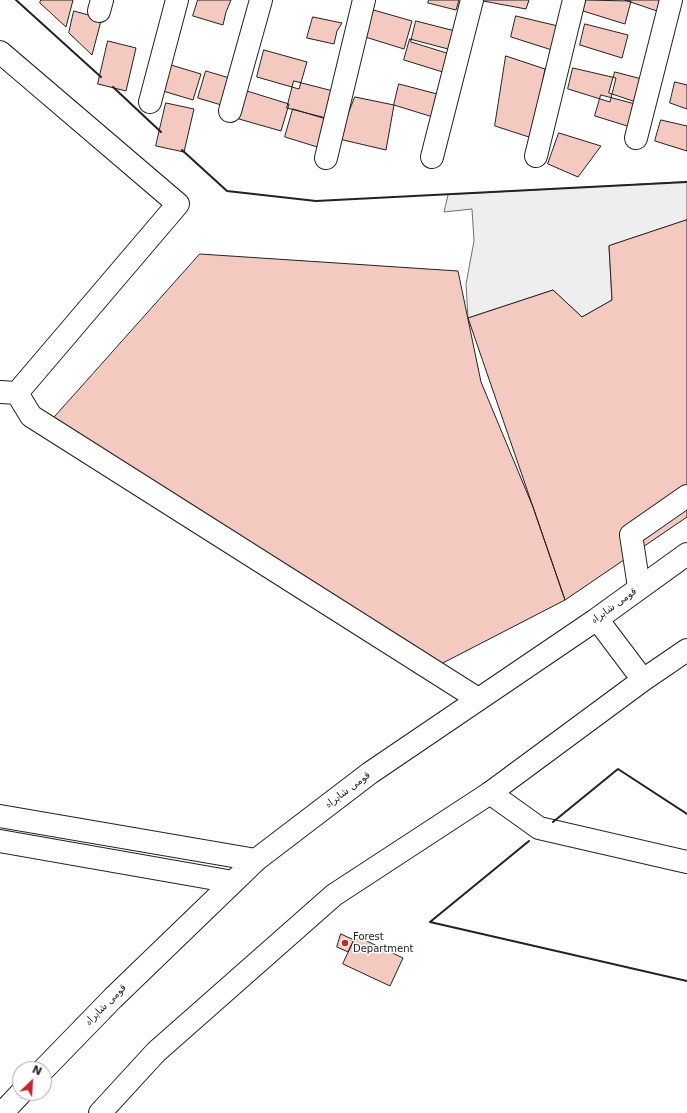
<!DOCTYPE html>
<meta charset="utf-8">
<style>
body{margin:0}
#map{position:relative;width:687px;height:1113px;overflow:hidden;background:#fff;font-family:"DejaVu Sans",sans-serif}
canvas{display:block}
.north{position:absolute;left:12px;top:1061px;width:40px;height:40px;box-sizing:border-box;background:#fff;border:1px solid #a7a7a7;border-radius:50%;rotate:25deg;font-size:11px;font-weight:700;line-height:16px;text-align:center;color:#222}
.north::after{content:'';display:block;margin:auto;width:14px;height:18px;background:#c62828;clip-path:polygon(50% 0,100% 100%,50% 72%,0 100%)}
</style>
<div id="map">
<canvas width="687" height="1113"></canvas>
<div class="north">N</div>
</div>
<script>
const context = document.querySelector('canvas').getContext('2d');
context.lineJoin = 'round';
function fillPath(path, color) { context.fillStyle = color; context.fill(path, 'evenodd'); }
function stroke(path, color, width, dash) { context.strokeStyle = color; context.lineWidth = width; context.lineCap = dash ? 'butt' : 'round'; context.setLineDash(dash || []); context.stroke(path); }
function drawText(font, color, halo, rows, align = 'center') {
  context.font = font + ' "DejaVu Sans","Noto Naskh Arabic",sans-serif'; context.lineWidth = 3; context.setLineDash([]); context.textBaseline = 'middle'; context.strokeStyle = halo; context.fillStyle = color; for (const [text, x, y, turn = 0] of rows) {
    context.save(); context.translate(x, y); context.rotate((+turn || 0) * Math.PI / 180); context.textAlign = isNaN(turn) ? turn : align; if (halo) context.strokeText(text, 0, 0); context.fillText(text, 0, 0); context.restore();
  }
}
const green = new Path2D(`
 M687,182v38l-78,26 3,54 -30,17 -29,-27 -85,28 -2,-34 8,-43 -2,-32 -28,3 4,-17z`);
const building = new Path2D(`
 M41,0h32l-7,27 -26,-24z
 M198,0h33l-5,12 -3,13 -30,-9z
 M429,0h30l-3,10 -28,-7z
 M484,0h45l-3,9 -43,-8z
 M586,0l45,1 -6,23 -42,-13z
 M625,0h45l-3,14z
 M370,9l42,12 -8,28 -42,-13z
 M74,11l18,5 10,1 -10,38 -23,-22z
 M516,16l42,10 -6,24 -41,-13z
 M313,17l29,6 -5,8 -3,13 -27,-6z
 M416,21l43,11 -6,23 -42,-13z
 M585,24l43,11 -6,23 -42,-13z
 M410,39l42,11 -6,23 -42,-13z
 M108,41l28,7 -10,43 -28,-7z
 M264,50l43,12 -8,27 -42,-12z
 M506,56l39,13 -13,69 -37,-12z
 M171,65l30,9 -8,26 -30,-9z
 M573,68l43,10 -6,24 -42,-13z
 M206,71l30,9 -8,27 -30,-9z
 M615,72l42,11 -6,24 -42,-14z
 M294,81l43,11 -7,27 -43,-11z
 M675,82l12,3v24l-17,-6z
 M399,84l42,11 -5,23 -42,-13z
 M247,91l42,13 -8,27 -42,-12z
 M601,95l42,11 -6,23 -42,-13z
 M355,97l39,8 -8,45 -47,-11z
 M166,103l28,6 -10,43 -28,-6z
 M293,109l43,13 -9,28 -42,-13z
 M661,120l26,6v25l-32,-10z
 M559,133l42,13 -23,31 -30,-13z
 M687,220v297l-122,83 -97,-282 85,-28 29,27 30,-17 -3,-54z
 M200,254l258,17 23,111 52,125 32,93 -128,66 -385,-246z
 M341,934l13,6 -6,12 -11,-5z
 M356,936l47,22 -13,28 -47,-22z`);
const minor = new Path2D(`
 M99,11l3,-11
 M0,52l178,152 -161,189 -17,-1
 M150,102l27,-102
 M230,111l31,-111
 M636,138l35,-138
 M536,156l38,-156
 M432,157l40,-157
 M326,158l38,-158
 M17,393l14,23 447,283
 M639,587l-8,-52 56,-39
 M490,793l49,35 148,34
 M0,816l256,44
 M0,841l233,41`);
const highway = new Path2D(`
 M597,619l46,61
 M44,1069l69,-71 143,-138 114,-87 227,-154 90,-65
 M2,1113l19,-20
 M100,1113l56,-61 178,-157 156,-102 153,-113 44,-30`);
const wall = new Path2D(`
 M16,0l85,77
 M113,87l48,45
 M182,150l45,41 89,10 371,-19
 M553,822l65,-53 69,45
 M529,841l-99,81 257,59`);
const markers = [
 [345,943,4,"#c62828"]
];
const streetNames = [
 ["قومی شاہراہ",614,606,-36],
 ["قومی شاہراہ",348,790,-37],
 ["قومی شاہراہ",106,1005,-45]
];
const poiNames = [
 ["Forest",353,937],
 ["Department",353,949]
];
fillPath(green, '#eee');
stroke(green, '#6f6f6f', 1);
fillPath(building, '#f3c9c0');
stroke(building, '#222', 1);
stroke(minor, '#222', 24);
stroke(highway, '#222', 24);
stroke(minor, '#fff', 22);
stroke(highway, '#fff', 22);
stroke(wall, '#222', 2);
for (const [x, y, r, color] of markers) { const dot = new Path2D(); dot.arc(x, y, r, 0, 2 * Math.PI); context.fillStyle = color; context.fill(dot); stroke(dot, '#fff', 1.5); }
drawText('10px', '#222', '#fff', streetNames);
drawText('10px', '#222', '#fff', poiNames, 'left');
</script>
